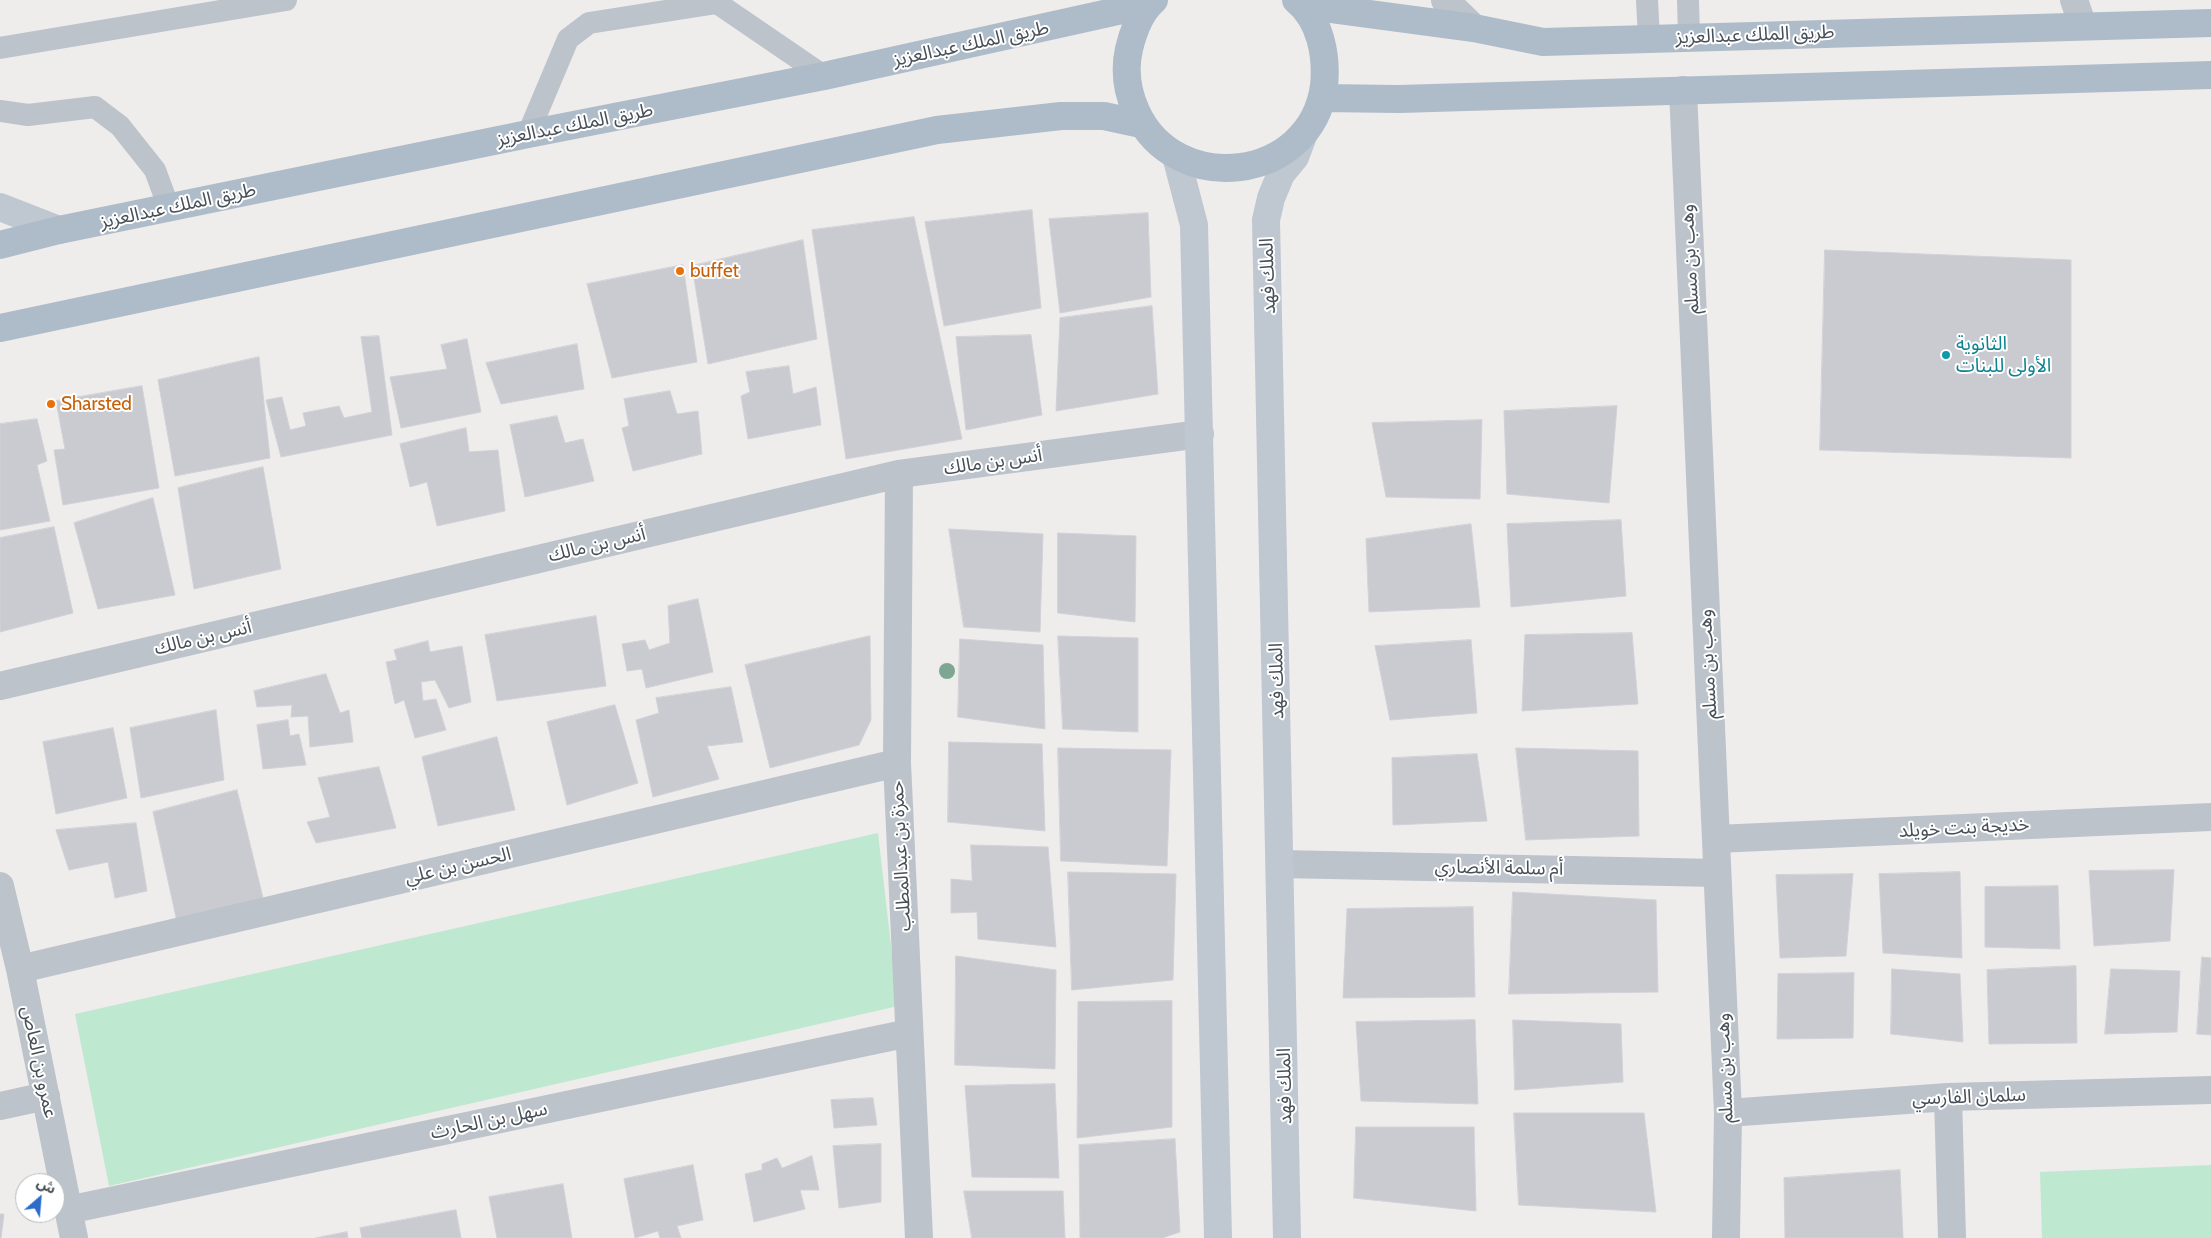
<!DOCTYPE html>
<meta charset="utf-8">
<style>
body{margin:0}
#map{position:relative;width:2211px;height:1238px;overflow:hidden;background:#efecec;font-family:Cabin,"Noto Sans Arabic",sans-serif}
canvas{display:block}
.north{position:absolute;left:15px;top:1173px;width:50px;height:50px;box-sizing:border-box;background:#fff;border:1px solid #b5b9bc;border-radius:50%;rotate:27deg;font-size:14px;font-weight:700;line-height:20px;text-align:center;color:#474f57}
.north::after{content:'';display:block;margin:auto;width:18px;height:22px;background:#2d6bc8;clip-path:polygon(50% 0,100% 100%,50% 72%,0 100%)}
</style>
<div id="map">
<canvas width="2211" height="1238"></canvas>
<div class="north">ش</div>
</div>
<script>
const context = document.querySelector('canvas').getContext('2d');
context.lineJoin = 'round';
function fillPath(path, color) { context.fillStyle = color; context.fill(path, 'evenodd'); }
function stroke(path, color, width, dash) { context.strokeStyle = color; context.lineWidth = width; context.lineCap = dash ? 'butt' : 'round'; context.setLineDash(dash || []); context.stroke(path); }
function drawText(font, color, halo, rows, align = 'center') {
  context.font = font + ' Cabin,"Noto Sans Arabic",sans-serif'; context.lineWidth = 4; context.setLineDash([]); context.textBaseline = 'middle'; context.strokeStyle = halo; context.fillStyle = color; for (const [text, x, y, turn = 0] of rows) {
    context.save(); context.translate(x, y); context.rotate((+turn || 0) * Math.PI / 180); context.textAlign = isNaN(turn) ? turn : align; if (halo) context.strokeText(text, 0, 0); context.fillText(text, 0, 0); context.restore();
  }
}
const green = new Path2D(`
 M878,833l20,173 -789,180 -34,-172z
 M2211,1165v73h-169l-2,-66z`);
const building = new Path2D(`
 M1032,210l9,98 -97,18 -19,-104z
 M1148,213l3,84 -91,16 -11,-94z
 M914,217l48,222 -116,20 -34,-229z
 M803,240l14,99 -109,25 -16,-98z
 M1825,250l246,10v198l-251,-8z
 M683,265l14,97 -85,16 -25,-94z
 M1152,306l6,88 -102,17 4,-93z
 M1031,335l11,80 -76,15 -10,-93z
 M379,336l13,99 -111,22 -15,-57 16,-3 8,33 16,-4 -3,-13 36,-7 5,12 28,-6 -11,-75z
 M467,339l14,73 -80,16 -11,-51 57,-8 -6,-24z
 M577,344l7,45 -83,15 -15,-41z
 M259,357l11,101 -95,18 -17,-96z
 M789,366l4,28 23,-7 5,38 -73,14 -7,-43 9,-4 -4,-20z
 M142,386l17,102 -96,17 -9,-55 11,-1 -9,-48z
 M670,391l7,23 21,-3 4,43 -69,17 -11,-43 7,-2 -5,-27z
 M1617,406l-8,97 -102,-9 -3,-83z
 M557,416l8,27 18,-4 11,42 -69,16 -15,-72z
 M37,419l10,42 -10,4 13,56 -50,9v-106z
 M1482,420l-2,79 -94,-2 -14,-74z
 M466,428l3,24 29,-2 7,61 -68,15 -10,-44 -17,5 -10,-43z
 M263,467l18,102 -87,20 -16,-101z
 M153,498l22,97 -77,14 -24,-86z
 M1621,520l5,76 -115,11 -4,-83z
 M1471,524l9,83 -111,5 -3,-73z
 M54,527l19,86 -73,19v-94z
 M949,529l94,5 -3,98 -76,-5z
 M1058,533l78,3 -1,86 -77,-9z
 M698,599l15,73 -67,16 -4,-19 -15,2 -5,-27 23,-4 4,10 21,-7 -2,-37z
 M596,616l10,70 -109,15 -12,-66z
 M1632,633l6,71 -116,7 3,-76z
 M870,636l1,84 -12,25 -89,23 -25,-103z
 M1058,636l80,2v94l-75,-3z
 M960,639l83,6 2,84 -87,-12z
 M1471,640l6,73 -87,7 -15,-74z
 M428,641l2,11 32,-6 9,56 -22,6 -14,-28 -14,2 2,19 13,-2 10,31 -31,8 -11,-38 -9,4 -9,-42 11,-2 -3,-10z
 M326,674l14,39 9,-3 4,32 -43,5 -2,-31 -17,1 1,-12 -35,2 -3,-16z
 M731,687l12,55 -36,4 12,33 -66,18 -17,-77 23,-7 -3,-15z
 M615,705l23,78 -71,22 -20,-83z
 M216,710l8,70 -83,18 -11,-70z
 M288,720l2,16 9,-2 7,31 -43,4 -6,-44z
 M113,728l14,70 -71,16 -13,-72z
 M497,737l18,73 -77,16 -16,-69z
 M949,742l93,2 3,87 -97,-9z
 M1058,748l113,2 -4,116 -106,-5z
 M1516,748l122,3 1,85 -113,4z
 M1477,754l10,67 -94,4 -1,-67z
 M379,767l17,61 -80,15 -9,-21 23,-5 -12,-39z
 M237,790l27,112 -87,20 -24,-110z
 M136,823l11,68 -32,7 -7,-36 -39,8 -13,-40z
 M971,845l77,2 8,100 -78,-8 -1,-27 -26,1v-34l21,2z
 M2174,870l-4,71 -76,5 -5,-75z
 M1068,872l108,2 -3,106 -101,10z
 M1960,872l2,86 -79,-5 -4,-79z
 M1853,874l-7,82 -66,2 -4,-83z
 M2058,886l2,63 -75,-2v-60z
 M1513,892l143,8 2,92 -149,2z
 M1473,907l2,90 -132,1 4,-89z
 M956,956l100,14 -1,99 -100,-4z
 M2202,957l9,1v77l-14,-1z
 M2076,966l1,77 -88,1 -2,-74z
 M1892,969l68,5 3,68 -72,-8z
 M2111,969l69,2 -3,61 -72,2z
 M1854,973l-1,65 -76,1 1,-65z
 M1172,1001v126l-95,11 1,-136z
 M1475,1020l3,84 -117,-3 -5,-79z
 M1513,1020l108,4 2,58 -108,8z
 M1055,1084l4,94 -87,-1 -7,-91z
 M873,1098l4,27 -43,3 -3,-28z
 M1514,1113h130l12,99 -137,-7z
 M1356,1127h118l2,84 -122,-13z
 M1175,1139l5,93 -18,6h-82l-1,-93z
 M881,1144v58l-42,6 -6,-62z
 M812,1156l7,34h-19l5,19 -51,13 -9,-48 17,-4v-6l15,-6 5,10z
 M693,1165l10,55 -26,6 4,12h-21l-2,-7 -23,7 -11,-59z
 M1900,1170l3,68h-118l-1,-60z
 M563,1184l9,54h-75l-8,-41z
 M964,1191h99l2,47h-93z
 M456,1210l5,28h-99l-2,-10z
 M0,1214h4l-3,24h-1z
 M347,1232l1,6h-32z`);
const lane = new Path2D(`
 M1647,0l2,39
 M1688,0l1,37
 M0,48l286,-48
 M0,111l28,4 67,-8 25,19 35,44 14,38
 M528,134l40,-95 21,-16 128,-20 107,73`);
const street = new Path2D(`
 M1445,0l29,28
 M2074,0l9,26
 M1683,90l45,1023 -2,125
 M899,474l-2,289 22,475
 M0,686l899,-212 301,-40
 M1716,839l495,-22
 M1281,864l436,9
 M0,886l20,83 54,269
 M20,969l877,-206
 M1948,1097l4,141
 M0,1106l46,-10
 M1728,1113l220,-16 263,-7
 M68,1210l841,-177`);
const secondary = new Path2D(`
 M1176,156l18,69 24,1013
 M0,207l59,23
 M1287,1238l-21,-1018 5,-22 10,-24 14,-17 9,-24`);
const primary = new Path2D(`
 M1154,0c-14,12 -21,32 -25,49 -5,22 -2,42 7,62 39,87 175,71 188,-25 3,-29 -3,-66 -28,-86
 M1302,5l172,23 69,14 668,-19
 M1322,98l77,1 812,-24
 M0,245l59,-15 469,-96 296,-58 325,-72
 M0,328l937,-198 124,-14h43l37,8`);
const trees = [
 [947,671]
];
const markers = [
 [680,271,5,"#e8710a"],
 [1946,355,5,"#0f9aa8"],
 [51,404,5,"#e8710a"]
];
const streetNames = [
 ["طريق الملك عبدالعزيز",1755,35,-2],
 ["طريق الملك عبدالعزيز",971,44,-12],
 ["طريق الملك عبدالعزيز",575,125,-11],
 ["طريق الملك عبدالعزيز",178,206,-12],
 ["وهب بن مسلم",1690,259,-93],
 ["الملك فهد",1268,276,-92],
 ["أنس بن مالك",993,462,-8],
 ["أنس بن مالك",597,545,-13],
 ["أنس بن مالك",203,638,-13],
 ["وهب بن مسلم",1708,664,-93],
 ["الملك فهد",1277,681,-91],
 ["خديجة بنت خويلد",1964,828,-3],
 ["حمزة بن عبدالمطلب",901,856,-93],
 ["الحسن بن علي",458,866,-13],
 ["أم سلمة الأنصاري",1499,868,1],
 ["عمرو بن العاص",39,1062,78],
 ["وهب بن مسلم",1725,1068,-92],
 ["الملك فهد",1285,1086,-91],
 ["سلمان الفارسي",1969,1097,-2],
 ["سهل بن الحارث",489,1121,-12]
];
const foodNames = [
 ["buffet",690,271],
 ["Sharsted",61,404]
];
const cultureNames = [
 ["الثانوية",1956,344],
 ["الأولى للبنات",1956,366]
];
fillPath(green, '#bee8d0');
fillPath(building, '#cacbd0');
stroke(building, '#d1d2d7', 1);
stroke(lane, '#bcc3ca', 22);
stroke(street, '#bcc3ca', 28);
stroke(secondary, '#bfc7d1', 28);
stroke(primary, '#aebbc8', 28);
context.fillStyle = '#7da793';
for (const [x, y] of trees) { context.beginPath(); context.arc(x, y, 8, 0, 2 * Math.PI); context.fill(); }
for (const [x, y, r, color] of markers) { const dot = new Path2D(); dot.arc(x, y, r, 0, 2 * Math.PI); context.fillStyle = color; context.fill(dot); stroke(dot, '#fff', 2); }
drawText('19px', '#474f57', '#fff', streetNames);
drawText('19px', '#c56008', '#fff', foodNames, 'left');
drawText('19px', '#0d838f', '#fff', cultureNames, 'left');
</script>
